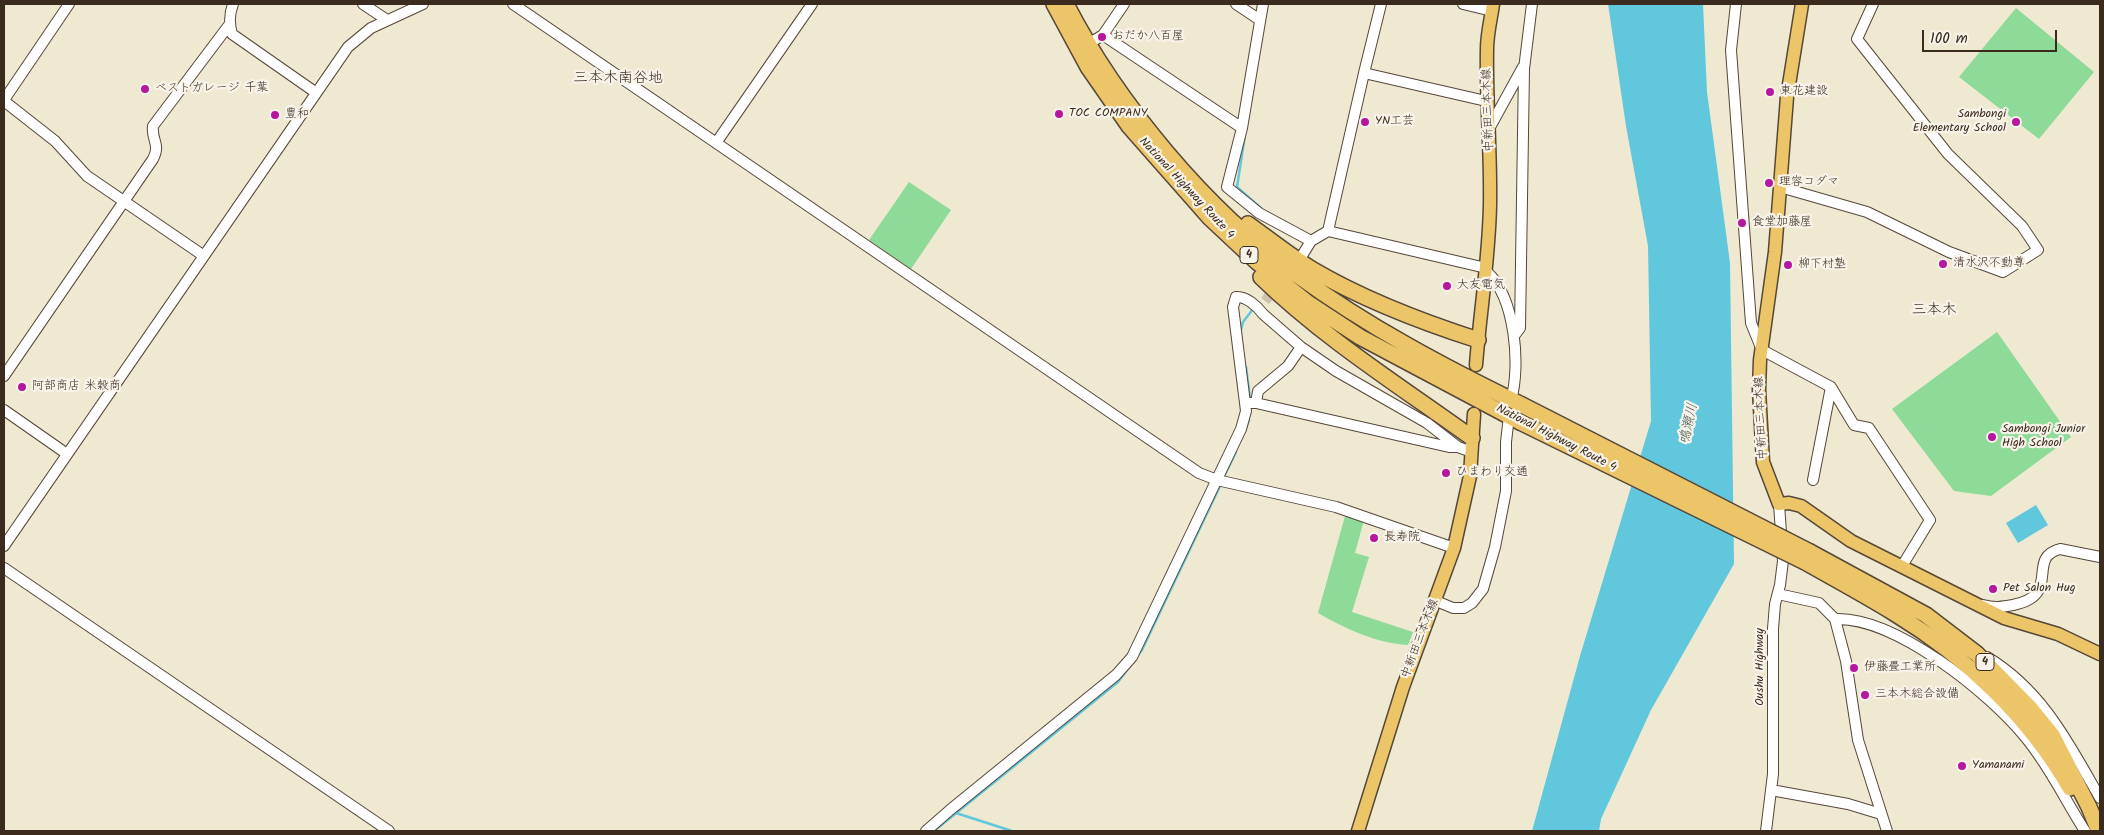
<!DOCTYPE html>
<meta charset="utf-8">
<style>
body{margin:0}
#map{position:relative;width:2104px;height:835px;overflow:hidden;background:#efe9d2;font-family:Kalam,sans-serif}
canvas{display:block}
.frame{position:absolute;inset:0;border:5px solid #3b2a1e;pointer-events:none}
.scale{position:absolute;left:1922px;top:30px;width:135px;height:22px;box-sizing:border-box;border:2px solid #3b2a1e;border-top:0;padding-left:6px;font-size:15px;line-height:18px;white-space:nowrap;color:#3b2a1e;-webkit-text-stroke:4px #f7f3e8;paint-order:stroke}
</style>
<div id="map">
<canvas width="2104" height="835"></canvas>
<div class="frame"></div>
<div class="scale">100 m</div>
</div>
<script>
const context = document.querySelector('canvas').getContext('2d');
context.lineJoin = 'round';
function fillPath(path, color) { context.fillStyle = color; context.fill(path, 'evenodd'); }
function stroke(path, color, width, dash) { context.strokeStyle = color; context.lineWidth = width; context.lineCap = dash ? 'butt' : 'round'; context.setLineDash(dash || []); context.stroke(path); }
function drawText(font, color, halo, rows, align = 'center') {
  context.font = font + ' Kalam,"Klee One",sans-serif'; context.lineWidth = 4.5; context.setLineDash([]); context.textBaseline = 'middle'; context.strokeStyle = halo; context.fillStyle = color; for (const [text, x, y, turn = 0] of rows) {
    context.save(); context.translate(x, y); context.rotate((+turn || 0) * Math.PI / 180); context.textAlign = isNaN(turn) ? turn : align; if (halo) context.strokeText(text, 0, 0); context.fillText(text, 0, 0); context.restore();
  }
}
const green = new Path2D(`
 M2016,8l78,64 -55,67 -80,-62z
 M909,182l42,28 -40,59 -42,-29z
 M1997,332l74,105 -80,59 -37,-5 -62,-82z
 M1345,516l19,4 -9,33 14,4 -17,55 61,20 -5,13c-32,-2 -62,-16 -90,-32z`);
const water = new Path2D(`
 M1608,4h95l4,88 23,171 4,301 -83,146 -50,109 -2,12h-67l48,-175 71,-235 -3,-175 -22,-120z
 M2036,505l12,20 -30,18 -12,-20z`);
const stream = new Path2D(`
 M1245,135l-8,52 25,22
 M1241,330l2,-8 10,-13
 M1246,367l4,32
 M1245,431l4,-11
 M1223,479l13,-27
 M956,813l56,18
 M934,831l184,-149 24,-32 79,-166`);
const minorTunnel = new Path2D(`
 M1265,301l12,-15`);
const minor = new Path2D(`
 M233,4c-4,11 -4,19 -1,30l83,58
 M363,4l24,16
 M513,4l686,469 18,7 119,27 118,41
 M1236,4l24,16
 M1263,4l-21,124 -15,59 32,26 52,28 17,-10 36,-158 122,28
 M1463,4l29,7
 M1736,4l-5,46 20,273 11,27 69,37 23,38 15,3 61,92 -28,46
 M1103,35l139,93
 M1088,44l15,-9 21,-31
 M1364,73l17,-69
 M4,100l65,-96
 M4,101l51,40 32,35 117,80
 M1490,127l33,-60
 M716,143l96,-139
 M1780,187l87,25 82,40 54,20 35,-22 -16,-24 -74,-72 -91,-115 16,-35
 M1328,231l158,37
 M1303,254l8,-13
 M1487,272c28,25 34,93 24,128
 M1514,336l6,-8 4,-259 8,-65
 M4,376l149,-217c8,-15 -2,-19 0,-33l76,-101
 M1245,403h11l193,44h9
 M1256,403l2,-12 30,-25 13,-19
 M4,410l63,44
 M1813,480l18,-93
 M4,546l344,-499 23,-19 52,-24
 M4,568l385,263
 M1778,594l41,9 16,16 11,42 12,79 29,91
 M1436,601l17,7h11l8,-5 11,-14 12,-42 11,-56v-49l3,-26
 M1983,605c11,3 19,2 30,0 50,-10 12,-47 47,-56l40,8
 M1835,619c59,-3 155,74 191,119 24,29 39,62 59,93
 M1987,657c56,34 82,87 113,141
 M1771,790l77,14 33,10
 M926,831l24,-21 166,-135 16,-18 109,-228 5,-18 -13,-104 3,-10c10,-1 21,9 27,17l38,33 35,24 91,52 31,24 14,5
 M1766,831l7,-57v-145l2,-25 5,-19 3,-24 -4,-57`);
const major = new Path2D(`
 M1802,4l-15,93 -12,155 -15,108 -1,30 4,72 16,42 10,-1 12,3 50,35 153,77 54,16 42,20
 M1476,365c4,-53 13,-106 14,-160 1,-52 -4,-104 -3,-156 0,-15 4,-30 6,-45
 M1358,831l45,-144 51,-139 16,-72 4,-62`);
const highway = new Path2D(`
 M1054,4l34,63 41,59 81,92 47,44 51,41 52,34 160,85
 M1066,4c51,99 140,206 231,271 70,51 145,91 223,129
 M1248,224c21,15 42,32 65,46 51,30 109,52 165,70
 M1261,277c64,62 139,109 211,161
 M1810,552l116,63 51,39 53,54 22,27 37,72 10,24
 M1805,562c30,17 60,33 89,51 71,43 135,103 176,175`);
const highwayBridge = new Path2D(`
 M1520,404l290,148
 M1520,422l285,140`);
const markers = [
 [1102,37,5,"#b5179e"],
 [145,89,5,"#b5179e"],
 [1770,92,5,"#b5179e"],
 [1059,114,5,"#b5179e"],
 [275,115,5,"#b5179e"],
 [1365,122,5,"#b5179e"],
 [2016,122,5,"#b5179e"],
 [1769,183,5,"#b5179e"],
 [1742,223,5,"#b5179e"],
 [1943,264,5,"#b5179e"],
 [1788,265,5,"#b5179e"],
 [1447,286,5,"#b5179e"],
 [22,387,5,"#b5179e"],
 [1992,437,5,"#b5179e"],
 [1446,473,5,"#b5179e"],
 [1374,538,5,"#b5179e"],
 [1993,589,5,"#b5179e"],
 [1854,668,5,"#b5179e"],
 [1865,695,5,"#b5179e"],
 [1962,766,5,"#b5179e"]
];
const shields = [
 [1249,255,18],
 [1985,662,18]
];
const shieldNames = [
 ["4",1249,255],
 ["4",1985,662]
];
const poiNames = [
 ["おだか八百屋",1112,37],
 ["ベストガレージ 千葉",155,89],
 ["東花建設",1780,92],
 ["TOC COMPANY",1069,114],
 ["豊和",285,115],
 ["Sambongi",2006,115,"right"],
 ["Elementary School",2006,129,"right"],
 ["YN工芸",1375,122],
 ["理容コダマ",1779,183],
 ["食堂加藤屋",1752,223],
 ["清水沢不動尊",1953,264],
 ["柳下村塾",1798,265],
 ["大友電気",1457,286],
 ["阿部商店 米穀商",32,387],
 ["Sambongi Junior",2002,430],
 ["High School",2002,444],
 ["ひまわり交通",1456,473],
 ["長寿院",1384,538],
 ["Pet Salon Hug",2003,589],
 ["伊藤畳工業所",1864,668],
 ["三本木総合設備",1875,695],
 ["Yamanami",1972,766]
];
const streetNames = [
 ["中新田三本木線",1489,110,-92],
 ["National Highway Route 4",1186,189,47],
 ["中新田三本木線",1762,418,-93],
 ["National Highway Route 4",1556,439,27],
 ["中新田三本木線",1421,639,-69],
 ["Oushu Highway",1761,667,-90]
];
const waterNames = [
 ["鳴瀬川",1690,424,-78]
];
const quarterNames = [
 ["三本木南谷地",618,79],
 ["三本木",1934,311]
];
fillPath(green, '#8eda98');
fillPath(water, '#60c7dd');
stroke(stream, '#60c7dd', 2.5);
stroke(minorTunnel, '#cbc3ae', 10, [10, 5]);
stroke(minor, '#564739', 12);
stroke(major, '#564739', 15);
stroke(highway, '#564739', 18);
stroke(minor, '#fff', 10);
stroke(major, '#edc569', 12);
stroke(highway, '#edc569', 15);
stroke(highwayBridge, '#564739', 18, []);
stroke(highwayBridge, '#edc569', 15);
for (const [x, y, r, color] of markers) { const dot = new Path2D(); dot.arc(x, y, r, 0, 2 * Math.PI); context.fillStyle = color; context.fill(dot); stroke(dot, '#f7f3e8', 2); }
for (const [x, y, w] of shields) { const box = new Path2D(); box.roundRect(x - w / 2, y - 8.5, w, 17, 4); context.fillStyle = '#f7f3e8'; context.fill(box); stroke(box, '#3b2a1e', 1); }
drawText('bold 11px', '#3b2a1e', null, shieldNames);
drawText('12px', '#3b2a1e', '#f7f3e8', poiNames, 'left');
drawText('12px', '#3b2a1e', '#f7f3e8', streetNames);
drawText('italic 14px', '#465957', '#f7f3e8', waterNames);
drawText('15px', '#3b2a1e', '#f7f3e8', quarterNames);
</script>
